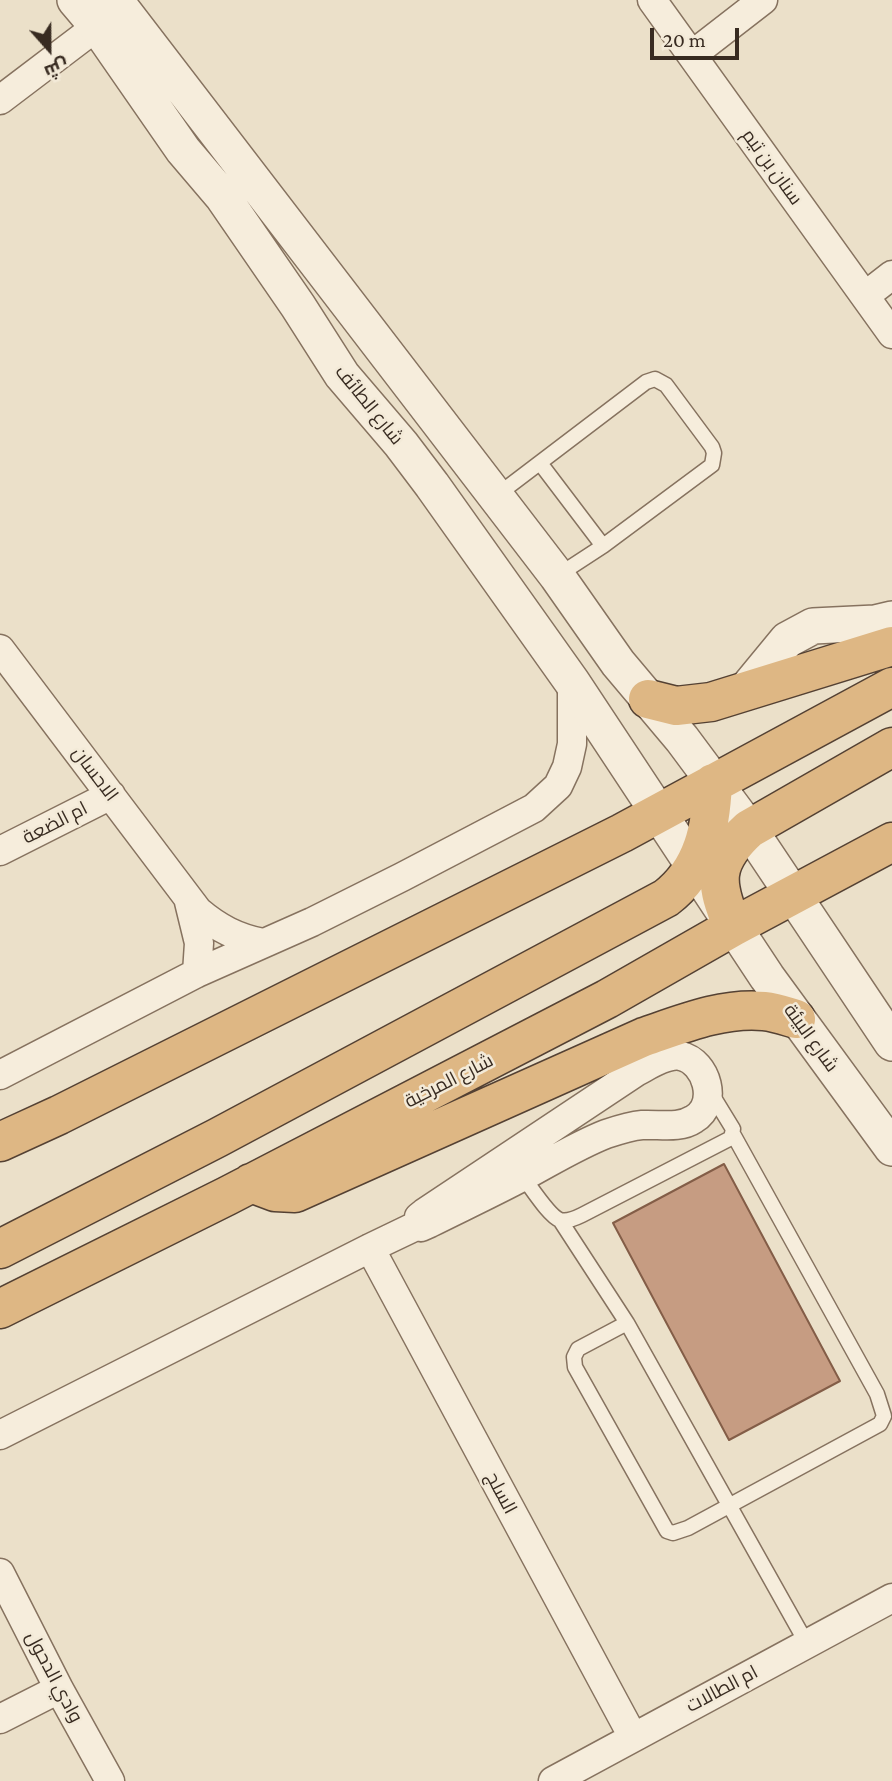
<!DOCTYPE html>
<meta charset="utf-8">
<style>
body{margin:0}
#map{position:relative;width:892px;height:1781px;overflow:hidden;background:#ebe0c9;font-family:"Crimson Pro",Cairo,serif}
canvas{display:block}
.north{position:absolute;left:14px;top:14px;width:70px;height:70px;-webkit-text-stroke:5px #f3ead8;paint-order:stroke;rotate:159deg;font-size:19px;font-weight:700;line-height:28px;text-align:center;color:#382b21}
.north::after{content:'';display:block;margin:auto;width:24px;height:32px;background:#382b21;clip-path:polygon(50% 0,100% 100%,50% 72%,0 100%)}
.scale{position:absolute;left:650px;top:28px;width:89px;height:32px;box-sizing:border-box;border:4px solid #382b21;border-top:0;padding-left:9px;font-size:21px;line-height:24px;white-space:nowrap;color:#382b21;-webkit-text-stroke:5px #f3ead8;paint-order:stroke}
</style>
<div id="map">
<canvas width="892" height="1781"></canvas>
<div class="north">ش</div>
<div class="scale">20 m</div>
</div>
<script>
const context = document.querySelector('canvas').getContext('2d');
context.lineJoin = 'round';
function fillPath(path, color) { context.fillStyle = color; context.fill(path, 'evenodd'); }
function stroke(path, color, width, dash) { context.strokeStyle = color; context.lineWidth = width; context.lineCap = dash ? 'butt' : 'round'; context.setLineDash(dash || []); context.stroke(path); }
function drawText(font, color, halo, rows, align = 'center') {
  context.font = font + ' "Crimson Pro",Cairo,serif'; context.lineWidth = 5; context.setLineDash([]); context.textBaseline = 'middle'; context.strokeStyle = halo; context.fillStyle = color; for (const [text, x, y, turn = 0] of rows) {
    context.save(); context.translate(x, y); context.rotate((+turn || 0) * Math.PI / 180); context.textAlign = isNaN(turn) ? turn : align; if (halo) context.strokeText(text, 0, 0); context.fillText(text, 0, 0); context.restore();
  }
}
const building = new Path2D(`
 M724,1164l116,217 -111,59 -116,-217z`);
const service = new Path2D(`
 M540,463l63,83
 M496,496l150,-114 9,-3 11,6 46,62 2,6 -2,12 -109,81 -46,30
 M523,1177c8,10 26,39 37,43 7,2 16,-2 22,-5l149,-77 2,-9 -22,-36
 M560,1220l67,103 180,321
 M627,1323l-49,26 -4,8 1,10 92,164 6,2 15,-5 192,-104 4,-8 -7,-22 -144,-260`);
const minor = new Path2D(`
 M652,0l240,334
 M692,55l71,-55
 M0,100l112,-85
 M865,296l27,-21
 M0,649l198,262c20,17 39,27 65,32
 M0,851l111,-56
 M189,902l10,41 -2,30
 M0,1075l197,-102 115,-51 90,-45 132,-69 24,-22 9,-19 5,-23v-62
 M370,1248l263,489
 M0,1435l370,-187 48,-23 3,2 9,-4c32,-16 64,-31 96,-48 26,-14 52,-30 80,-41 12,-4 24,-8 36,-9 18,-1 37,4 52,-6 25,-15 13,-57 -13,-63 -15,-3 -33,10 -45,16l-212,141 -5,4 -1,8
 M0,1573l59,116 51,92
 M0,1719l59,-30
 M553,1781l339,-183`);
const tertiary = new Path2D(`
 M75,0l22,26 86,124 40,47 75,109 44,69 59,69 31,41 140,197 195,295 125,171
 M115,0l442,576 61,87 64,76 67,90 143,214
 M745,691l42,-51 26,-14 62,-3 17,-4`);
const trunk = new Path2D(`
 M648,699l28,7 35,-4 181,-56
 M733,927c-19,-44 -21,-64 16,-98l143,-82
 M0,1142l59,-27 563,-282 270,-146
 M251,1183l24,9 20,1 349,-156c38,-13 79,-30 120,-26 11,1 22,5 32,8
 M0,1249l217,-111 449,-240c37,-28 45,-71 47,-115
 M0,1309l227,-113 380,-197 126,-72 159,-85`);
const streetNames = [
 ["سنان بن تيم",772,167,54],
 ["شارع الطائف",369,405,51],
 ["الاحسان",95,774,53],
 ["ام الضعة",55,823,-27],
 ["شارع البيئة",811,1038,54],
 ["شارع المرخية",449,1081,-27],
 ["السلج",501,1493,62],
 ["وادي الدحول",54,1677,62],
 ["ام الطالات",722,1689,-28]
];
fillPath(building, '#c69c82');
stroke(building, '#835d47', 2);
stroke(service, '#86725f', 17);
stroke(minor, '#86725f', 31);
stroke(tertiary, '#86725f', 38);
stroke(trunk, '#544133', 41);
stroke(service, '#f6eddc', 14);
stroke(minor, '#f6eddc', 28);
stroke(tertiary, '#f6eddc', 35);
stroke(trunk, '#deb784', 38);
drawText('19px', '#382b21', '#f3ead8', streetNames);
</script>
